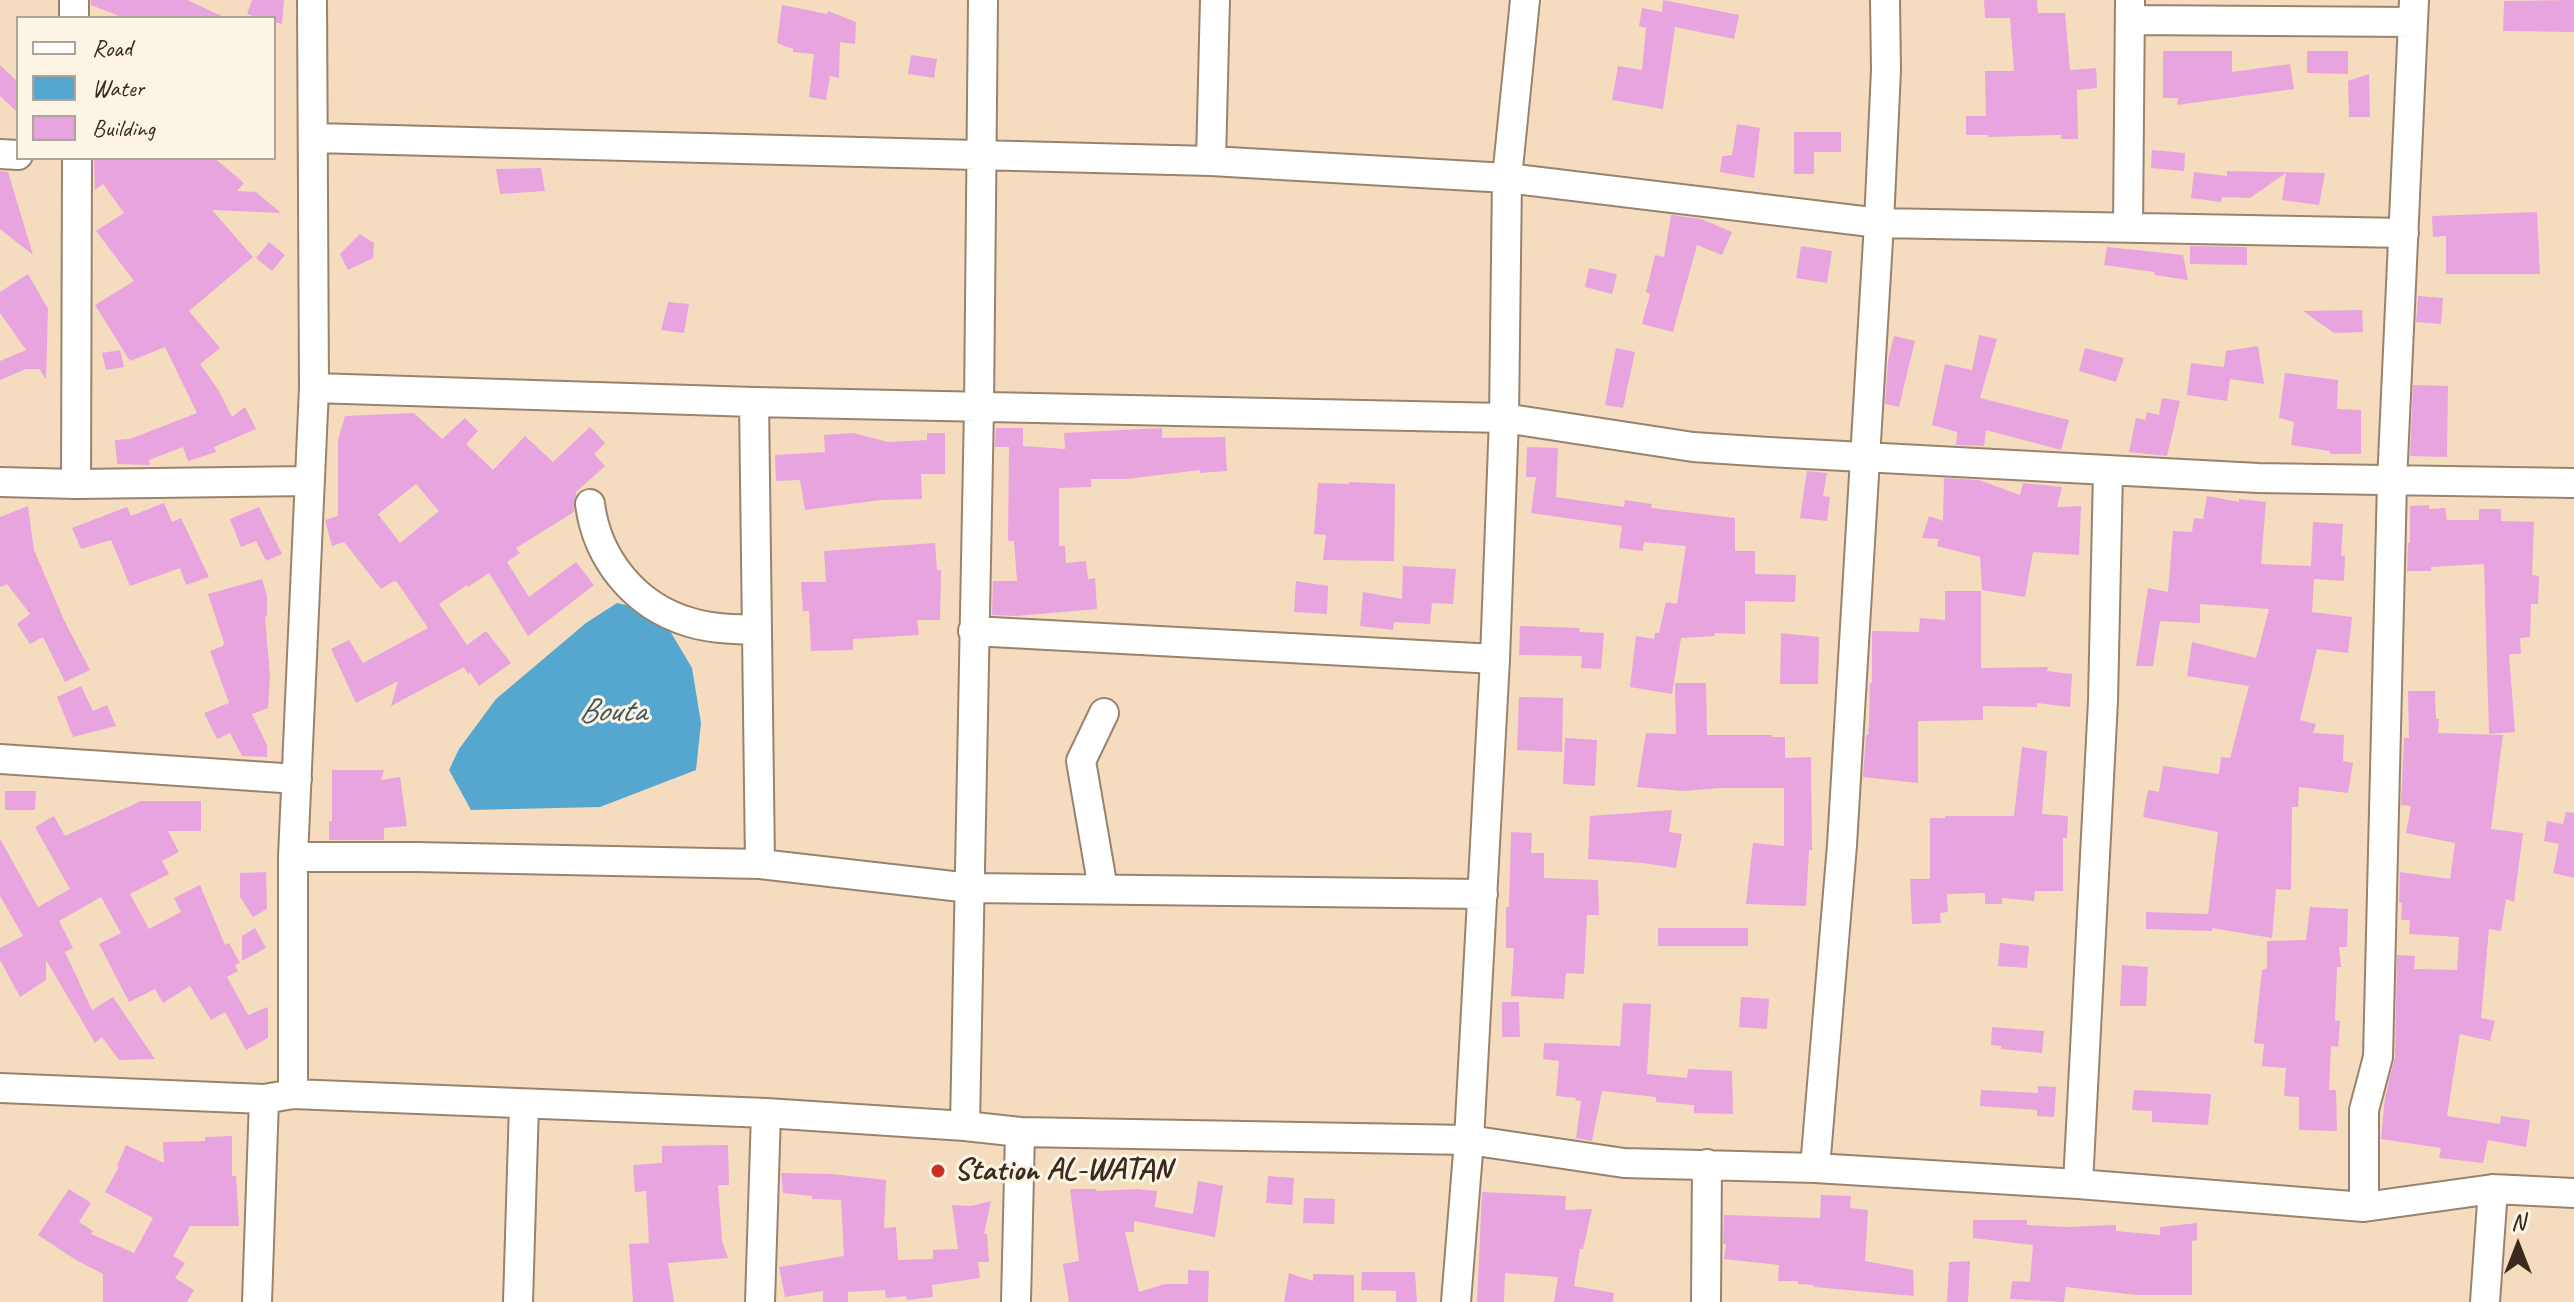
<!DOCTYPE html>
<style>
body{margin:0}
#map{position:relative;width:2574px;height:1302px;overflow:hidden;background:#f5dcbf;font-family:Caveat,sans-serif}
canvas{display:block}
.legend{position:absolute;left:16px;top:16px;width:260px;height:144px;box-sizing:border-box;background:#fcf5e5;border:2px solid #afa495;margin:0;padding:10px 14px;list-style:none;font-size:24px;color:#3b2a1e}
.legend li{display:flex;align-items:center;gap:16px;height:40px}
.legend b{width:40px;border:2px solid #afa495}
.north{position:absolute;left:2478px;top:1206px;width:80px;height:80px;-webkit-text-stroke:6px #fcf5e5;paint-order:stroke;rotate:0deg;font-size:22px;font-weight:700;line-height:32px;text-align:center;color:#3b2a1e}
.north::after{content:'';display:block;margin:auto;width:28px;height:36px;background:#3b2a1e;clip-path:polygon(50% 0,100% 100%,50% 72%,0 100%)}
</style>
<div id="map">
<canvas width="2574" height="1302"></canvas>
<ul class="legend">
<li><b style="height:10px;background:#fff"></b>Road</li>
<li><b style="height:22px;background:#56a7d0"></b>Water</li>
<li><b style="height:22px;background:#e7a4df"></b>Building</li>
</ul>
<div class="north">N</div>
</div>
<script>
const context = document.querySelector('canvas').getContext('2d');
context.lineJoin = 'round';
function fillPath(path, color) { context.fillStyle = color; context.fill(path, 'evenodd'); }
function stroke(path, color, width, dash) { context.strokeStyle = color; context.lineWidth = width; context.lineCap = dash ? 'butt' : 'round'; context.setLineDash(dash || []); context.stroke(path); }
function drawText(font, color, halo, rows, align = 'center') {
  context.font = font + ' Caveat,sans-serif'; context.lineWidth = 6; context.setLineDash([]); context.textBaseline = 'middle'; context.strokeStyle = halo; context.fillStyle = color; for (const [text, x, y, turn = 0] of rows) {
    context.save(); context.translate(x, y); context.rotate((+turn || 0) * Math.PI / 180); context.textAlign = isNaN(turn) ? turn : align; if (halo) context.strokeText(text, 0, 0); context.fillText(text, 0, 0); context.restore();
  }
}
const water = new Path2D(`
 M617,603l31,7 22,21 22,37 9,55 -5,47 -96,37 -129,3 -22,-40 10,-21 37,-50 90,-76z`);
const building = new Path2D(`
 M91,0h96l39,18h-102l-33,-13z
 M252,0h32l-2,24 -8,-2v-4h-14l-13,-4z
 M1663,0l76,15 -5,24 -59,-12 -12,82 -51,-9 6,-34 24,4 4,-42 -7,-2 3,-18 20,4z
 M1984,0h53l1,13h27l5,57 26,-2 1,20 -20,2 1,49h-17v-4l-73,2v-2h-22v-19h20l-1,-45h29l-4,-53h-25z
 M2574,0v32l-71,-1 1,-30z
 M782,5l45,9 1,-3 28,11 -1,22 -15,-2 -1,36 -9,-2 -4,24 -17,-3 5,-43 -21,-2v-3l-16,-6z
 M2163,51h69v21l58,-8 4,25 -117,16 1,-7h-15z
 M2307,51h41v23l-41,-1z
 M911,55l26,4 -3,19 -26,-4z
 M0,65l18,17v31l-18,-17z
 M2369,74l1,43h-21l-1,-36z
 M1737,124l23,4 -6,50 -34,-6 2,-16 10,-1z
 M1794,132h47v20h-27v22h-20z
 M2152,150l33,3 -1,18 -33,-3z
 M94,158h120l30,25 -7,8 19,1 25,21 -69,-3 41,47 -64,54 31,37 -20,16 19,27 13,26 13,-10 11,22 -42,18 2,5 -28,9 -5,-14 -34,13 1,5 -33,-1 -2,-24 15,-1 67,-26 -32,-66 -35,14 -35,-56 39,-24 -38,-50 28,-18 -21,-29 -8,6z
 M541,168l4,23 -45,3 -4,-25z
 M0,171l8,1 25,83 -33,-26z
 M2227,171l98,2 -6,32 -37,-5 4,-27 -36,25 -28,-1 -1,5 -30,-4 3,-26 33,4z
 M2537,212l3,62h-94v-38l-13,1 -1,-21z
 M1671,215l30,4 31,13 -10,23 -25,-10 -24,87 -31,-8 8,-30 -4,-2 9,-37 9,2z
 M360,234l14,9 -1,15 -25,12 -8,-16z
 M269,242l16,13 -13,16 -16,-13z
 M1801,246l31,5 -5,32 -31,-5z
 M2190,246l57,1v18l-57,-1z
 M2107,247l76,8 5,25 -33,-5 -1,-3 -50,-7z
 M1589,268l28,6 -5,20 -27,-7z
 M28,274l20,35 -2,70 -7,-10h-13l-26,11v-19l26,-11 -26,-37v-21z
 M2418,296l25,2 -2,26 -25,-2z
 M668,302l21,2 -5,29 -23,-3z
 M2362,310l1,22 -29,1 -31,-22z
 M1979,335l18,4 -17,59 89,22 -8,30 -75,-20 -2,16 -28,-1 1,-13 -25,-7 13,-61 27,6z
 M1894,336l21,5 -16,66 -14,-3 3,-44z
 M2258,346l6,38 -34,-5 -3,22 -40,-6 4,-32 33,4 2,-16z
 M1616,348l19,4 -12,56 -18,-3z
 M2085,348l39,10 -8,24 -37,-11z
 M120,350l4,17 -18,3 -4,-17z
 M2285,373l53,7 -1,29 24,1v44h-31v-3l-39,-6 3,-23 -15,-4z
 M2413,385l35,1 -1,71 -37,-1z
 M2162,398l18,3 -13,55 -38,-4 7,-34 9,2 2,-8 12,3z
 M414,413l28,26 23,-21 13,13 -12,13 27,26 32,-34 28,26 37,-35 15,16 -11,11 11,12 -29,26 -2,20 -58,36 4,5 -13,9 22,35 47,-35 18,23 -66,51 -39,-63 -21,14 -1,-2 -28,19 28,41 19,-14 25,32 -32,23 -9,-14 -2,2 -4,-7 -73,39 7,-25 -42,22 -25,-54 18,-9 14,23 65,-35 -31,-46 -3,-1 -13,8 -37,-47 -12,4 -7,-26 13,-4v-76l7,-24zM416,484l23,27 -39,32 -22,-29z
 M996,428h27v18l42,3 -1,-16 98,-5v10l63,-1 2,34 -27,2v-3l-73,9h-36v8l-32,1v58h6l1,17 20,-2 2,18 7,-1 2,31 -81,7 -24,-1 1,-34h24l-3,-40h-6l1,-94h-14z
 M853,433l35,9 39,-2v-7h18v41h-24l1,25 -42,1 -75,10 -5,-30 -24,1 -1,-26 50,-3 -1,-17z
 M1527,447l31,1 -2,49 68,10 1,-7 27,4 -1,4 84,10v33h20v23l41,1 -1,27 -50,-1v33l-30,-1v3l-34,2 -9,56 -42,-7 6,-51 18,3 1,-6h4l7,-31 11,2 9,-58 -42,-4 -1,9 -24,-3 3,-22 -91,-13 5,-36h-10z
 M1807,471l20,2 -4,23 7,1 -3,24 -27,-3z
 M1944,478l35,2 41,15 3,-12 39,4 -5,20 24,-1 -2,49 -46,-3 -8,45 -43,-7 -2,-33 -43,-11 2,-7 -17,-1 7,-22 14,5z
 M1349,482l46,2 -1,77 -71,-1 3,-25 -12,-1 4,-51 31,1z
 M2207,496l32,6v-3l27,3 -5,62 50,2 2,-44 30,2 -2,32h4l-1,25 -30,-2 -2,33 40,5 -4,36 -31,-4 -17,71 16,4 -3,9 31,2 -1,26 10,2 -5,30 -49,-6 -1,20h-6l-1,83 -15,-1 -4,49 -60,-10 1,3 -67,-2v-17l62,2 10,-82 -75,-15 5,-27 11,2 4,-26 56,8 2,-17 9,1 19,-72 -62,-10 5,-34 64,16 13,-49 -69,-5v19l-40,-2 -7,45h-17l12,-78 20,4 5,-61 19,1 2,-14 9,1z
 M164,503l8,19 9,-4 28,59 -23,8 -6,-17 -50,18 -19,-46 -30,9 -9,-21 55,-21 4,9z
 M2429,505v4l16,-1 2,12h32v-11h22v12l33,1 -2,53 7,1 -1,28h-7l-1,33 -10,1 1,16h-12l6,78 -26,2 -5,-170 -53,3v4h-24l1,-28h2v-37z
 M28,506l6,44 30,70 26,50 -25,12 -22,-45 -13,7 -13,-20 13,-10 -23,-30 -7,3v-70z
 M259,507l23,47 -16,7 -10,-20 -15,6 -11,-28z
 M935,543l2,27h4l-1,50h-23l2,15 -66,4v11l-42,1 -2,-40h-6l-2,-29h25l-2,-31z
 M1403,566l53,3 -3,35 -21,-1 -2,21 -36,-2 -1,8 -33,-4 3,-34 39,7z
 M262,579l5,17v20l-2,1 5,59 -2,32 -16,6 15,31v12l-25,-1 -12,-23 -13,6 -13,-26 25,-10 -19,-52 13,-5 1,-3 -16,-49z
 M1296,581l32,5 -1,28 -33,-2z
 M1945,591h36v77l67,-1 -1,4 25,3 -2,33 -33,-4v4l-54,-1v14l-65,1v62l-55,-6 3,-42h2l1,-12 1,-40h2v-52l47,1 1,-14 25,2z
 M1520,626l60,2 -1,4 25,1 -3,36 -20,-1 1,-12 -63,-1z
 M1781,633l38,4 -1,47h-38z
 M1675,683h31l1,52h65v2h13v21l26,-1 1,93h-3l-3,56 -60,-2 7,-61 31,3v-58h-63l-38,3 -46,-4 9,-54 30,1z
 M81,686l12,25 14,-6 9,21 -43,11 -16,-40z
 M2408,691h27l1,28h3l-1,14 65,2 -12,94 32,4 -9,69 -8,-3 -5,32 -12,-2 -8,89 14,3 -5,20 -30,-7 -13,82 53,8 1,-8 29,4 -4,27 -38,-7 -5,23 -44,-5 2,-10 -60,-9 4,-42 10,-40 2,-102 18,1 -1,13 43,1 2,-33 -50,-3 1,-14h-9l1,-17 -3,-1 1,-30 50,7 5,-36 -49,-10 5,-27 -10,-1 3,-67h5z
 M1519,697l44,1 -1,54 -45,-2z
 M1565,738l32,2 -2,46 -32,-2z
 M2022,747l25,4 -5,63 26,2 -1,22h-4v53h-28l-1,10 -32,-3v6h-17v-11l-38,1 1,18 -8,1 1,10 -29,1 -2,-45h20v-61h15v-2h69z
 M332,770h52l-3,10 19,-3 7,49 -23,2v12h-55v-19h3z
 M5,791h31l-1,19h-30z
 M141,801h60v30h-33l11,21 -17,9 7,13 -39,20 19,35 32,-17 -7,-14 26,-13 25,60 4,-2 11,20 -5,2 3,6 -11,6 21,38 20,-8v31l-22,12 -21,-38 -14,8 -21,-34 -27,17 -8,-14 -26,13 -30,-58 22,-11 -20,-36 -42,24 14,27 -8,4 27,58 21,-13 42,62 -36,1 -17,-23 -7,6 -49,-83v20l-26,17 -20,-37v-12l23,-12 -23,-40v-57l38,68 32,-18 -35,-62 19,-11 11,20z
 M1672,810l-3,22 13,2 -6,34 -33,-5 -55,-4 2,-43z
 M2566,812l8,1v65l-21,-5 6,-29 -15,-3 3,-20 16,3z
 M1511,832l21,1 -1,20h13v25l54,2 1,35h-12l-3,59 -18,-1 -2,26 -53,-3 3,-48h-8v-41h3z
 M266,872l1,37 -14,8 -13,-20v-24z
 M2310,907l38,2 -1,38h-8l2,20h-4l-2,53 5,1 -2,26 -7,-1 -2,44h7l1,41 -38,-1v-33l-15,-1 2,-28 -24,-2 2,-22 -10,-1 8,-73 5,-2v-27l39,-1z
 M255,928l11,20 -24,13v-25z
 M1658,928h90v18h-90z
 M2000,943l29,3 -2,22 -29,-2z
 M2122,965l26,2 -2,39h-26z
 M1741,997l28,2 -2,30 -28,-2z
 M1502,1002h17l1,35h-18z
 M1623,1003l28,1 -4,70 40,4 1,-9 44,2 1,43 -39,-1v-8l-38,-3v-5l-54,-6 -10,50 -16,-3 5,-37 -6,-1 1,-2 -20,-2 3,-35 -16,-2 1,-16 76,3z
 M1992,1027l52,4 -2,22 -41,-4v-3l-10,-1z
 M2038,1086l18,1 -2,30 -17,-1v-6l-57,-4 1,-16 57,3z
 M2134,1090l77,4 -3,31 -56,-3v-11l-20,-1z
 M232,1136v40h4l3,50h-49l-17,30 12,7 -10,15 19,12 -7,12h-84v-28l-27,-14 -38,-25 31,-46 22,14 -12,19 14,9 -2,3 43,19 19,-35 -48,-26 14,-25 -2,-1 9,-21 38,18 -1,-21 42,-1v-4z
 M728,1145l1,40h-11l4,56 6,17 -60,5 6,39h-41l-4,-58 20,-1 -3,-52 -11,1 -2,-27 29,-2v-17z
 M781,1173l50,1 55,6 -2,48 12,-1 2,33 35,-1v-9l25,-1 -6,-44 19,1 20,-5 -7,33h3l2,28h-11l2,16 -48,7 1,12 -26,3 -1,-4 -20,2 -1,-8 -37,2v10h-25v-11l-38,6 -6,-30 65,-11 -3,-56 -29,-1v-3l-29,-3z
 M1268,1176l26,2 -2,27 -26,-2z
 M1198,1181l25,5 -8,51 -81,-16v11h-9l14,60 26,-8h23v-14l21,1 -1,31h-139l-6,-38 16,-3 -9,-72h26v2l41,-2 20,2 -2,16 38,7z
 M1482,1192l84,4 -1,14 27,-1 -9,40h-3l-6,37 40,7 -1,9h-59l4,-25 -53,-4 -1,29h-27z
 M1821,1195l30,1 -1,12 18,2 -3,51 48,9 1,26 -100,-9v-2l-16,-1v-3h-20l1,-16 -55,-6 2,-15h-3l1,-29 96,3z
 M1304,1198l31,1 -1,25 -31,-1z
 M1973,1220h54v5l38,2 51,-2v6l44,4v-8l37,-4v17l-5,1v54h-55l-71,-8 -2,15 -54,-3 2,-18 18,1 3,-37 -60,-7z
 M1970,1261l-2,41h-21l2,-40z
 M1362,1272h53l2,30h-21v-11l-35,-1z
 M1289,1273l24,8v-7l41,1v27h-70z`);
const minor = new Path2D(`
 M74,0v18
 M2130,20l283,2
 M314,138l897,23 296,17 372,45 525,10
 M0,154l18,1
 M1211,161l4,-161
 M2128,227l2,-227
 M314,388l440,14 750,16 189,29 76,5 489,26 316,5
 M754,402l6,462
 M0,482l76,2 234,-3
 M76,484l1,-326
 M590,504c7,55 45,102 99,118 22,7 45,7 68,8
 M973,631l522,28
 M0,759l297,20
 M293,857h123l344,7 210,24 513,6
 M1103,889l-22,-128 23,-48
 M0,1088l264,11 29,-5 473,19 199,13 55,6 449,8 155,23 191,5 263,16 286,23 129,-18 81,4
 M293,1094v-237l21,-469 -2,-388
 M965,1126l14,-719 4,-407
 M1815,1168l27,-323 37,-622 7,-153 -1,-70
 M2078,1184l25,-483 5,-230
 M2364,1207v-97l14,-53 14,-575 22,-482
 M257,1302l7,-203
 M518,1302l6,-198
 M760,1302l6,-189
 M1016,1302l4,-170
 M1456,1302l13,-162 26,-481 9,-241 3,-240 18,-178
 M1706,1302l1,-138
 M2485,1302l8,-113`);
const markers = [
 [938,1171,8,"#c8321e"]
];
const poiNames = [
 ["Station AL-WATAN",954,1171]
];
const waterNames = [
 ["Bouta",612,712]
];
fillPath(water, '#56a7d0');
fillPath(building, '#e7a4df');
stroke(minor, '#98836e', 32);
stroke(minor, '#fff', 28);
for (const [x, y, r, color] of markers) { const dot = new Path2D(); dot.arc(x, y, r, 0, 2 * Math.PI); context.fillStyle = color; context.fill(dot); stroke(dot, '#fcf5e5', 3); }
drawText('bold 32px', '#3b2a1e', '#fcf5e5', poiNames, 'left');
drawText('italic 34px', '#44565c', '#fcf5e5', waterNames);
</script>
